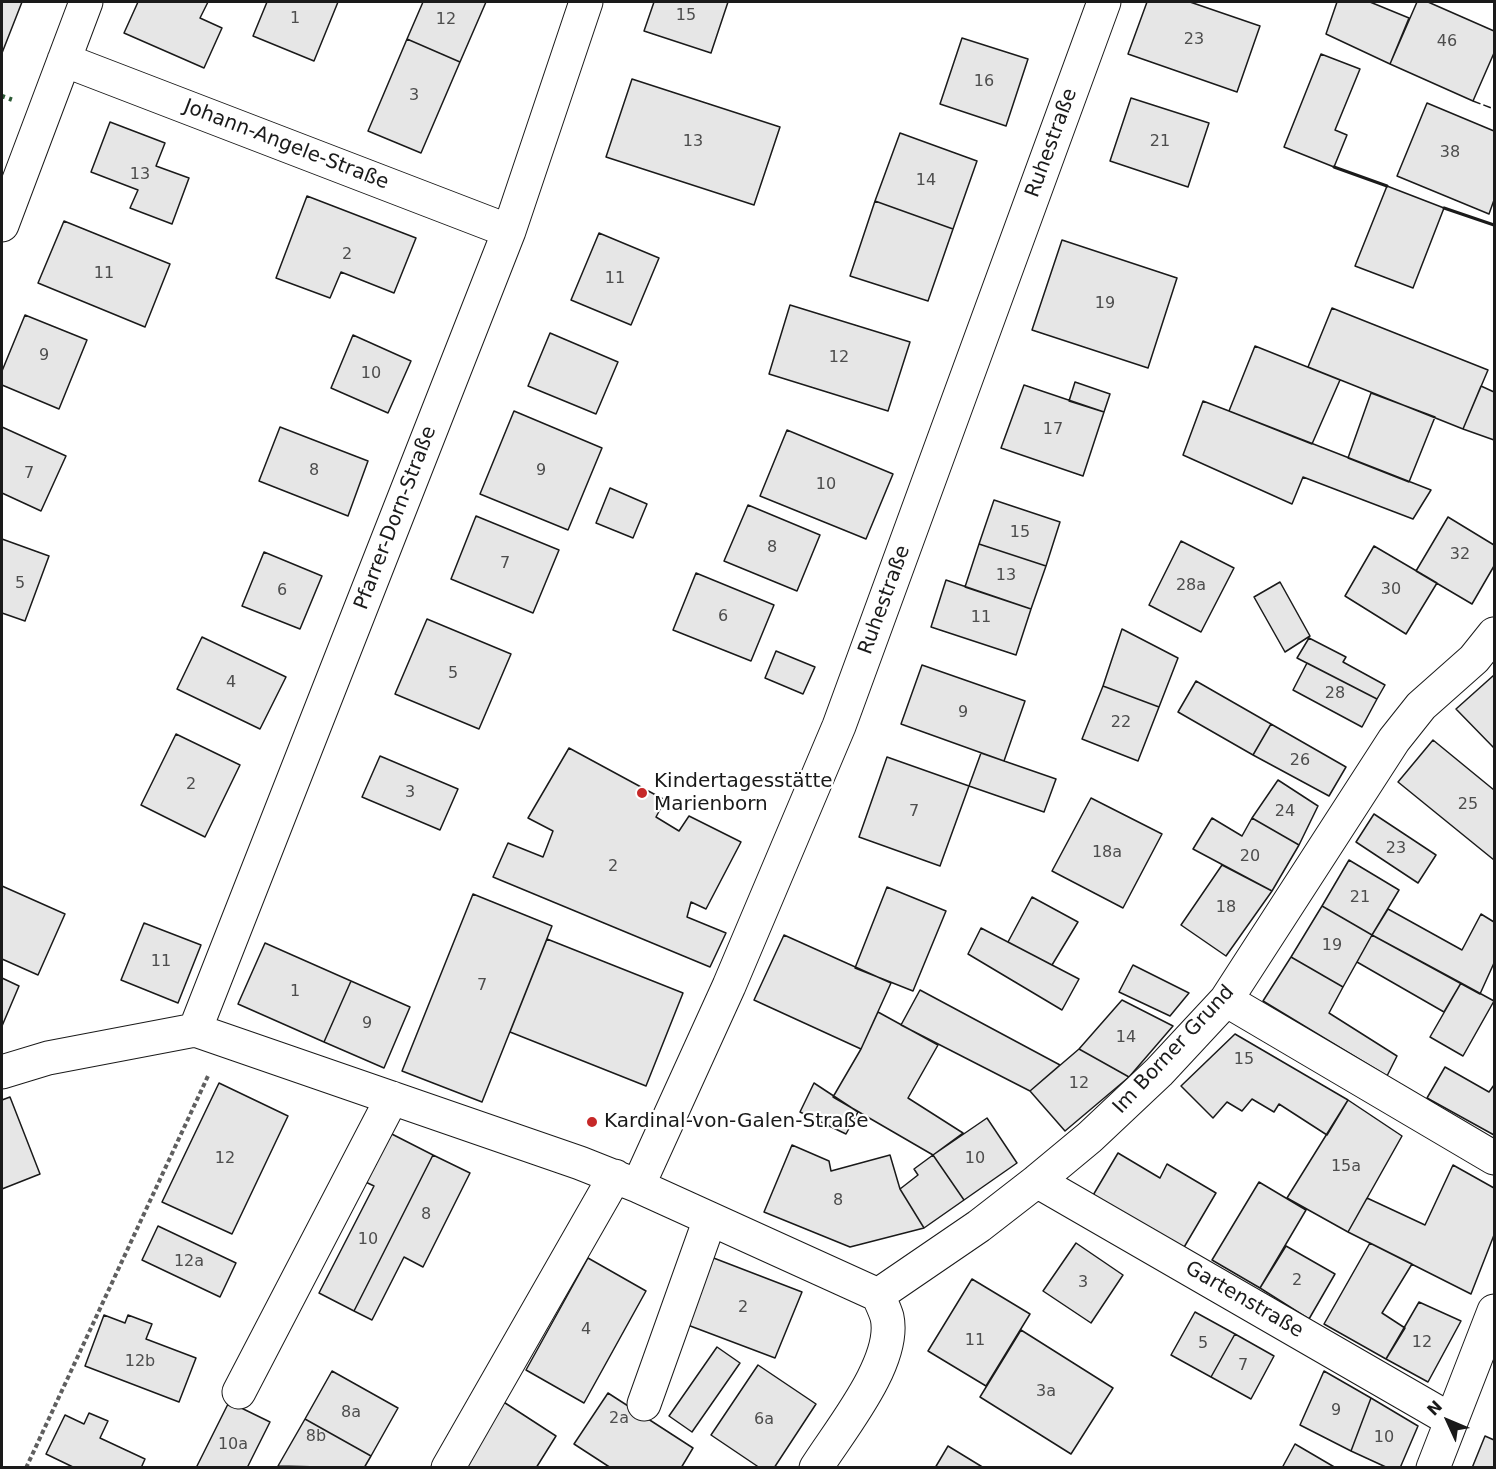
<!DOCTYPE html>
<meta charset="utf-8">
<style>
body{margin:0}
#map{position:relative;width:1496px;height:1469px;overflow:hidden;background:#fff;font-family:"DejaVu Sans",sans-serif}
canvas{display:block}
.frame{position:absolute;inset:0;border:3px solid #1a1a1a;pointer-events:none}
.north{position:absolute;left:1418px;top:1391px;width:60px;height:60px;-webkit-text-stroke:4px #fff;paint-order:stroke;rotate:314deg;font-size:16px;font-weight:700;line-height:24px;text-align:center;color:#1a1a1a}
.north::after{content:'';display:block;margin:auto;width:21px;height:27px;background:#1a1a1a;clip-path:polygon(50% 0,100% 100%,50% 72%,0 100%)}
</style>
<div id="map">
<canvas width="1496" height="1469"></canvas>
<div class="frame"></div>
<div class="north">N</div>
</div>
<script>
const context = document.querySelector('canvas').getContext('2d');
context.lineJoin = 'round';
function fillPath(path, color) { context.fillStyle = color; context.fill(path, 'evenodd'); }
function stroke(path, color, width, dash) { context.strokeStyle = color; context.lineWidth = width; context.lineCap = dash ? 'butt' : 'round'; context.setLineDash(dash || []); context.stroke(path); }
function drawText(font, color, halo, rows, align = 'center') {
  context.font = font + ' "DejaVu Sans",sans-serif'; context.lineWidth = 4.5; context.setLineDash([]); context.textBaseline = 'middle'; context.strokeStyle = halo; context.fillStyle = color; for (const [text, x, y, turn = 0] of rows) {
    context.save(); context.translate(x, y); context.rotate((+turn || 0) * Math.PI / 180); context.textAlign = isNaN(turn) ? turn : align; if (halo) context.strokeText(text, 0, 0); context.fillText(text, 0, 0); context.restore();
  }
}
const building = new Path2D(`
 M2,2h20l-20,51z
 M138,2h70l-8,16 22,10 -18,40 -80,-35z
 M267,2h71l-24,59 -61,-25z
 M423,2h63l-26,60 -53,-23z
 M654,2h74l-17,51 -67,-22z
 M1147,2h43l70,24 -23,66 -109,-38z
 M1337,2h33l39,16 -19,46 -64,-30z
 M1417,2h11l66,29v22l-21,48 -83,-37z
 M962,38l66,21 -22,67 -66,-22z
 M407,39l53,23 -39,91 -53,-22z
 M1321,54l39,15 -25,61 12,5 -13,32 -50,-20z
 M632,79l148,48 -26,78 -148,-48z
 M1131,98l78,25 -21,64 -78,-26z
 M1427,103l67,28v69l-5,14 -92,-38z
 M110,122l55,21 -9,23 33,12 -17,46 -42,-16 8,-18 -47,-18z
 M900,133l77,28 -24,68 -78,-28z
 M1387,186l57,22 -31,80 -58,-22z
 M307,196l109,42 -22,55 -53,-21 -11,26 -54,-20z
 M875,201l78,28 -25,72 -78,-25z
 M64,221l106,43 -25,63 -107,-44z
 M599,233l60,25 -28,67 -60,-25z
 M1062,240l115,38 -29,90 -116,-38z
 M790,305l120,37 -22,69 -119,-37z
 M1332,308l156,62 -25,59 -155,-62z
 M25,315l62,25 -28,69 -57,-24v-14z
 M550,333l68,29 -22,52 -68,-28z
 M353,335l58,26 -23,52 -57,-25z
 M1255,346l85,34 -28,64 -83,-33z
 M1075,382l35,12 -6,18 -35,-11z
 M1024,385l80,27 -21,64 -82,-28z
 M1481,386l13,6v48l-31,-11z
 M1371,393l64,24 -26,65 -61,-24z
 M1203,401l26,10 202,79 -18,29 -110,-42 -11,27 -109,-49z
 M514,411l88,37 -34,82 -88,-36z
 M2,427l64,29 -25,55 -39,-18z
 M280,427l88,34 -20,55 -89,-35z
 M787,430l106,44 -27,65 -106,-43z
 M610,488l37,16 -14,34 -37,-15z
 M994,500l66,22 -14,44 -67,-22z
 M748,505l72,30 -23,56 -73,-30z
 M476,516l83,34 -26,63 -82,-34z
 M1448,517l46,28v21l-22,38 -56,-33z
 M2,539l47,17 -24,65 -23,-8z
 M1181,541l53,27 -33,64 -52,-27z
 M979,544l67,22 -15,43 -66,-22z
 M1374,546l63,37 -31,51 -61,-38z
 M264,552l58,24 -22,53 -58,-23z
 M696,573l78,32 -23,56 -78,-31z
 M946,580l85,29 -15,46 -85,-28z
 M1280,582l30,54 -25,16 -31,-55z
 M427,619l84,35 -32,75 -84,-35z
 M1122,629l56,29 -19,49 -56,-21z
 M202,637l84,40 -26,52 -83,-40z
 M1309,638l37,19 -3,5 42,23 -8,14 -80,-41z
 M776,651l39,16 -12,27 -38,-16z
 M1307,663l70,36 -15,28 -69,-37z
 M922,665l103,36 -21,60 -103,-37z
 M1494,675v73l-38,-39z
 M1196,681l75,43 -18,31 -75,-43z
 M1103,686l56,21 -21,54 -56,-22z
 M1271,724l75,43 -17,29 -76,-41z
 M176,734l64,31 -35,72 -64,-32z
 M1433,740l61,50v70l-96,-78z
 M569,748l96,52 -9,17 23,14 10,-15 52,26 -35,67 -15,-7 -4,15 39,16 -16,34 -217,-90 15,-34 35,14 10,-26 -25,-13z
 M981,753l75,26 -12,33 -75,-26z
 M380,756l78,33 -18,41 -78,-33z
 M887,757l82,29 -29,80 -81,-29z
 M1278,780l40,26 -19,39 -47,-27z
 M1091,798l71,36 -39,74 -71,-37z
 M1374,814l62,41 -18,28 -62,-41z
 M1212,818l30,18 10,-18 47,27 -27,46 -79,-42z
 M1349,860l50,30 -27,45 -50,-29z
 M1222,865l50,26 -46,65 -45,-31z
 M2,886l63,28 -27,61 -36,-16z
 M887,887l59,24 -33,80 -58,-23z
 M473,894l79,32 -70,176 -80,-31z
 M1032,897l46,25 -26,43 -44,-23z
 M1322,906l50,29 -29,52 -52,-30z
 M1388,909l74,41 19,-36 13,8v41l-14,31 -108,-59z
 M144,923l57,22 -23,58 -57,-23z
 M981,928l98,51 -17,31 -94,-56z
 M784,935l107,48 -30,66 -107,-49z
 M1372,935l89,48 -17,29 -87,-50z
 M547,939l136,54 -37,93 -136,-54z
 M265,943l86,38 -27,61 -86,-38z
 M1291,957l52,30 -14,26 68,43 -10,20 -124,-75z
 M1133,965l56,28 -19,23 -51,-24z
 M2,978l17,8 -17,40z
 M351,981l59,26 -26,61 -60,-26z
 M1461,983l33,18 -31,55 -33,-19z
 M920,990l140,75 -30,26 -129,-66z
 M1122,1000l51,26 -44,51 -50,-28z
 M878,1012l60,33 -30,53 55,35 -30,22 -100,-58 28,-48z
 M1235,1034l113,66 -21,35 -48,-31 -5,8 -22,-13 -10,12 -15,-9 -14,16 -32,-32z
 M1079,1049l50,28 -64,54 -35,-40z
 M1445,1067l44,25 5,-7v50l-67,-37z
 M219,1083l69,33 -56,118 -70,-32z
 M814,1083l44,29 -12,22 -46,-22z
 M10,1097l30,77 -38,15v-89z
 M1348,1100l54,36 -54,96 -61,-34z
 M987,1118l30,45 -53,37 -31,-45z
 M380,1128l53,27 -79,156 -35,-18 55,-107 -19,-9z
 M792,1145l37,16 2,10 59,-16 10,34 24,39 -74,19 -86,-35z
 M1118,1153l42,25 7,-14 49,29 -33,56 -91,-52z
 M433,1155l37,18 -47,94 -19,-10 -32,63 -18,-9z
 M933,1155l31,45 -40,28 -24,-39 18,-14 -4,-6z
 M1453,1165l41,23v47l-23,59 -123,-62 19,-34 58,27z
 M1259,1182l47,28 -46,78 -48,-28z
 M158,1226l78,37 -16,34 -78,-37z
 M1076,1243l47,32 -32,48 -48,-32z
 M1370,1243l42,21 -30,49 23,15 -19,31 -62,-35z
 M1286,1246l49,28 -26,45 -49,-31z
 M711,1257l91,35 -27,66 -90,-34z
 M588,1258l58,33 -62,112 -58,-33z
 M972,1279l58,35 -44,72 -58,-35z
 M1419,1302l42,19 -33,61 -42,-23z
 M1195,1312l40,22 -24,43 -40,-22z
 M104,1315l21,8 3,-8 24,9 -6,15 50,19 -17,44 -94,-36z
 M1021,1330l92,58 -42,66 -91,-57z
 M1235,1334l39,22 -23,43 -40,-22z
 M717,1347l23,16 -48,69 -23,-16z
 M758,1365l58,39 -42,64h-14l-49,-33z
 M332,1371l66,37 -27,48 -66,-37z
 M1324,1371l47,27 -20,53 -51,-26z
 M608,1393l85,55 -12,20h-70l-37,-24z
 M1371,1398l47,28 -18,42h-12l-37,-17z
 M499,1399l57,37 -20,32h-81z
 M229,1402l41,20 -23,46h-51z
 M89,1413l19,8 -8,17 45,21 -4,9h-66l-29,-14 19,-39 19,9z
 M305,1419l66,37 -7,12 -86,-2z
 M1485,1436l9,4v28h-22z
 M1295,1444l41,24h-54z
 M948,1446l36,22h-49z`);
const path = new Path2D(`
 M26,1468l182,-392`);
const minor = new Path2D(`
 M64,60l445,171
 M2,225l84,-223
 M1226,1000l268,158
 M195,1030l314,-799 77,-229
 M2,1072l46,-14 147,-28 385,133 58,23 240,109c3,7 7,15 9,22 10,45 -48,114 -71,151
 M1037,1181l414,239
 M638,1186l91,-200 110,-260 265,-724
 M878,1295l101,-69 58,-45 53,-44 69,-65 67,-72 168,-260 27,-34 53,-47 20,-25
 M239,1392l153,-294
 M644,1404l66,-185
 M448,1468l167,-292
 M1433,1468l61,-157`);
const hedge = new Path2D(`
 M2,96l14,5`);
const fence = new Path2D(`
 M1473,101l21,8`);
const wall = new Path2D(`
 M1334,167l53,19
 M1444,208l50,17`);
const markers = [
 [642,793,6,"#c62828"],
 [592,1122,6,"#c62828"]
];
const numberNames = [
 ["15",686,16],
 ["1",295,19],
 ["12",446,20],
 ["23",1194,40],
 ["46",1447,42],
 ["16",984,82],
 ["3",414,96],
 ["13",693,142],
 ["21",1160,142],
 ["38",1450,153],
 ["13",140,175],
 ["14",926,181],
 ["2",347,255],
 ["11",104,274],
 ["11",615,279],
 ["19",1105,304],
 ["9",44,356],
 ["12",839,358],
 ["10",371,374],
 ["17",1053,430],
 ["8",314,471],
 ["9",541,471],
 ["7",29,474],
 ["10",826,485],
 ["15",1020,533],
 ["8",772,548],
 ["32",1460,555],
 ["7",505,564],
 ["13",1006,576],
 ["5",20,584],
 ["28a",1191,586],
 ["30",1391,590],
 ["6",282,591],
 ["6",723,617],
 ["11",981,618],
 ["5",453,674],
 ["4",231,683],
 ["28",1335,694],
 ["9",963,713],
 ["22",1121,723],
 ["26",1300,761],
 ["2",191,785],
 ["3",410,793],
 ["25",1468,805],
 ["7",914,812],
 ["24",1285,812],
 ["23",1396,849],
 ["18a",1107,853],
 ["20",1250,857],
 ["2",613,867],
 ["21",1360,898],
 ["18",1226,908],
 ["19",1332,946],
 ["11",161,962],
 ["7",482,986],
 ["1",295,992],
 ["9",367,1024],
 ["14",1126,1038],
 ["15",1244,1060],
 ["12",1079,1084],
 ["12",225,1159],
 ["10",975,1159],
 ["15a",1346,1167],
 ["8",838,1201],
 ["8",426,1215],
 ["10",368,1240],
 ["12a",189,1262],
 ["2",1297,1281],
 ["3",1083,1283],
 ["2",743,1308],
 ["4",586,1330],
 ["11",975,1341],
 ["12",1422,1343],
 ["5",1203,1344],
 ["12b",140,1362],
 ["7",1243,1366],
 ["3a",1046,1392],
 ["9",1336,1411],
 ["8a",351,1413],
 ["2a",619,1419],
 ["6a",764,1420],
 ["8b",316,1437],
 ["10",1384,1438],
 ["10a",233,1445]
];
const streetNames = [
 ["Ruhestraße",1052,143,-70],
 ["Johann-Angele-Straße",286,145,21],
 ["Pfarrer-Dorn-Straße",396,518,-69],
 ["Ruhestraße",885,600,-70],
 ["Im Borner Grund",1174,1050,-47],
 ["Gartenstraße",1244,1300,30]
];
const poiNames = [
 ["Kindertagesstätte",654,782],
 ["Marienborn",654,805],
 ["Kardinal-von-Galen-Straße",604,1122]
];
fillPath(building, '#e6e6e6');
stroke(building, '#1a1a1a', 1.5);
stroke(minor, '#1a1a1a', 35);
stroke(path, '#5f5f5f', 4, [4.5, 3]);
stroke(minor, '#fff', 33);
stroke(hedge, '#2b5a34', 4.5, [3, 4.5]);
stroke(fence, '#1a1a1a', 1.5, [8, 3]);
stroke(wall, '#1a1a1a', 3);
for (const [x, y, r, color] of markers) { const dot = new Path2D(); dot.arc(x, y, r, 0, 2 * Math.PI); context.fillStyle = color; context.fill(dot); stroke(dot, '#fff', 2); }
drawText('16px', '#4d4d4d', null, numberNames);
drawText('20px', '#1a1a1a', '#fff', streetNames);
drawText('20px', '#1a1a1a', '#fff', poiNames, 'left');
</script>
